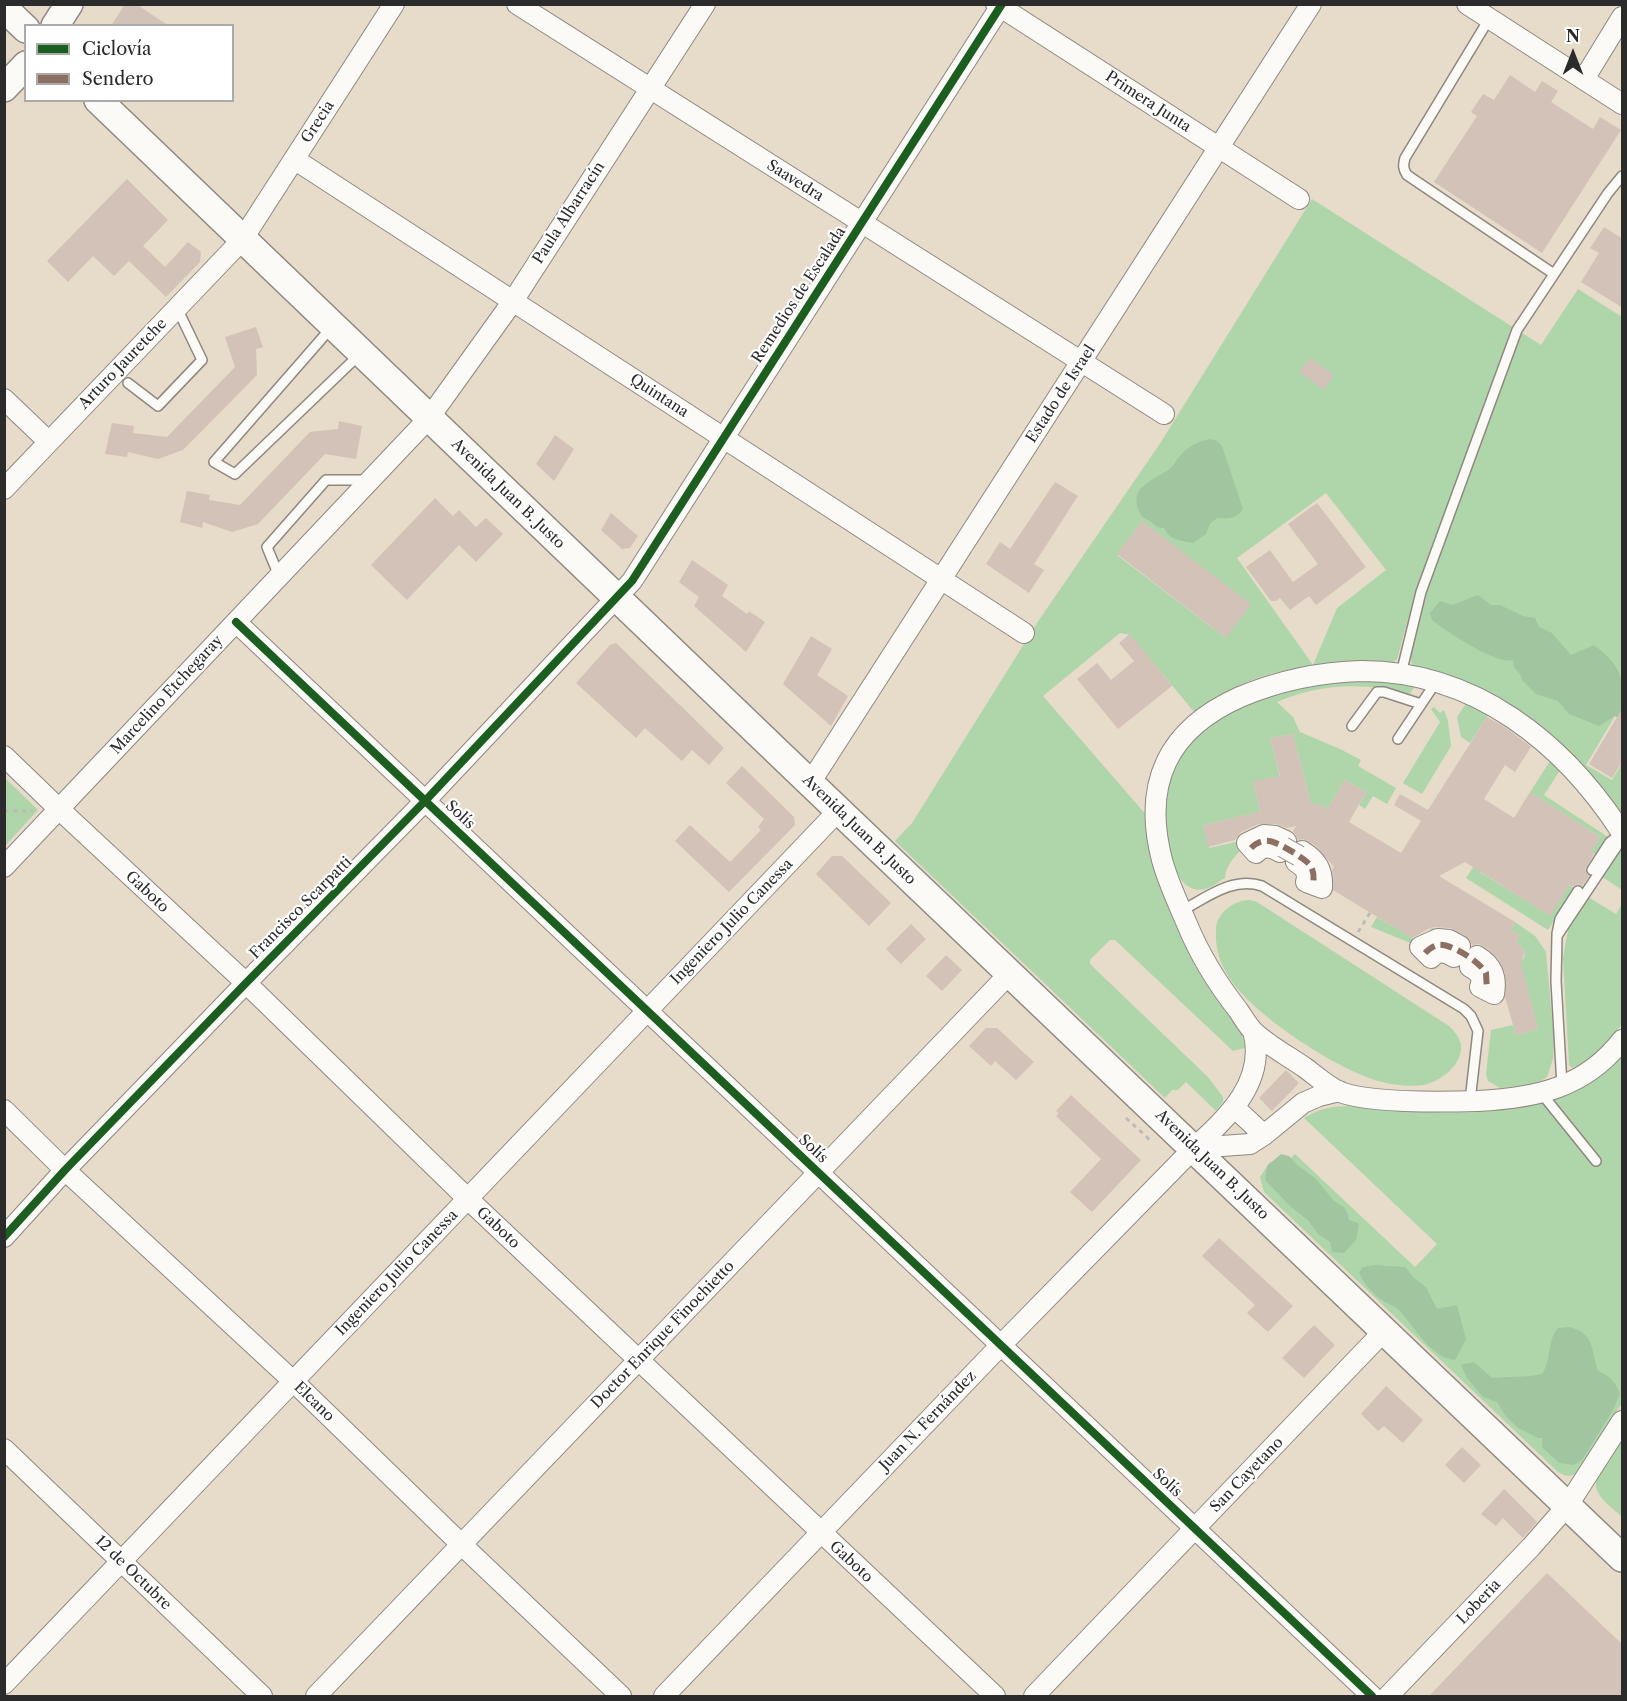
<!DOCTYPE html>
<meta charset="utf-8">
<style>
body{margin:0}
#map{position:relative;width:1627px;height:1701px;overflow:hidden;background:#e7dbca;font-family:"Libre Caslon Text",serif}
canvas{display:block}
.frame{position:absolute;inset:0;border:6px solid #2b2b2b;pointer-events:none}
.legend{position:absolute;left:24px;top:24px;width:210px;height:78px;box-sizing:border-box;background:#fff;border:2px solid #aaa;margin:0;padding:8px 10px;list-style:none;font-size:18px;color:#2b2b2b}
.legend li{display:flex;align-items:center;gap:12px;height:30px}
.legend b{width:30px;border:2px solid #aaa}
.north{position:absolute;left:1543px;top:24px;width:60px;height:60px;-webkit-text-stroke:4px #fff;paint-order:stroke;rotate:0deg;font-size:16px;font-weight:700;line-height:24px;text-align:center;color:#2b2b2b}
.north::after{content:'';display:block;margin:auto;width:21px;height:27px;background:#2b2b2b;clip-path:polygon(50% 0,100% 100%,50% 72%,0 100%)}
</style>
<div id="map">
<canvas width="1627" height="1701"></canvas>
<div class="frame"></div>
<ul class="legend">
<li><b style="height:8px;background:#1b5e20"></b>Ciclovía</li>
<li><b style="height:8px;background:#8d6e63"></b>Sendero</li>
</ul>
<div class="north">N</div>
</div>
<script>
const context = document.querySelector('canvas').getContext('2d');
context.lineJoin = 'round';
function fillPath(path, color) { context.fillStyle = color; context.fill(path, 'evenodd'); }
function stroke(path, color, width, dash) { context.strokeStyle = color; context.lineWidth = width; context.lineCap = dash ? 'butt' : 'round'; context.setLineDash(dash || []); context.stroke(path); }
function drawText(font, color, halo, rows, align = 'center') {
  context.font = font + ' "Libre Caslon Text",serif'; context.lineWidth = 4.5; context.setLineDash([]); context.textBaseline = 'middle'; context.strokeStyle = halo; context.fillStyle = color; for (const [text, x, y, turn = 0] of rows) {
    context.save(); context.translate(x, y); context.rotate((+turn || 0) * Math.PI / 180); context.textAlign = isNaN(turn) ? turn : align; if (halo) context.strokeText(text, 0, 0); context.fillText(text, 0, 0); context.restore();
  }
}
const green = new Path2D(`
 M1312,199l229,146 37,-56 44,28v404l-7,-5 -29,49 26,15 10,-17v57l-38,-51 -171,-101c-7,-17 8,-53 13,-70l-10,-8 -19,69 -5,5c-46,-1 -94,-1 -137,15 -21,7 -42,21 -60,34l-65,-78 -10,-2 -77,63 105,121 9,56 27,71 13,25 44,61 4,18 -12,3 -118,-111h-5l-20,20v4l118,113 15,20v5l-7,9 -30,-29 -8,8h-6l-7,8 -270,-257 17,-18 127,-203 122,-178zM1326,493l60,77 -49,38 -24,57 -76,-107zM1142,521l84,117 -109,-83z
 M1347,679l69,6 -7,10c-42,-14 -92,-11 -132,7l16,15 7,15 40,17 21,11 -3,6 38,22 -9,16 -14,-8 -8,13 -6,-4 7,-13 -21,-12 -18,29 -9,-5h-7l-18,-70 -23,4 16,63 -33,-20 7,31 -57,13 6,23 48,-11c-12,7 -31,25 -32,41 -6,3 -13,10 -20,11 -40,10 -44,-84 -39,-108 2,-7 22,-42 27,-47 6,-5 14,-9 20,-13 40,-25 87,-33 134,-42z
 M1467,702l22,12 -19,29 -9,-6 -4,-20z
 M1434,707l6,6 4,-3 4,11 3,25 -29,48 -19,-11 37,-61 -9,-13z
 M1552,758l10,9 -18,28 64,42 -11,18 -6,-3 9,-15 -70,-45z
 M5,778l33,32 -33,36h-1z
 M1620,848l2,2v40l-21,-14z
 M1481,855l-1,17 69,43 20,-30 6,4 -27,41 -82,-52z
 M1588,897l28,17 6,-10v120l-16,20 -19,18 -15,6 -3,-3 -6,-107 6,-33z
 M1250,900l7,2 192,124c5,5 11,12 12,19 2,20 -21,37 -38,40 -13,2 -29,0 -41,-3 -44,-11 -133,-69 -155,-108 -8,-13 -12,-29 -11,-44 0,-17 18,-30 34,-30z
 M1377,917l37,22 12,-2 6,-10 30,17 -42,3 -49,-20z
 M1515,922l20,14 11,16 8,89 -1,18 -6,18 -13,8 -34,3 -12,-7 -2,-7 5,-44 22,-5 3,10 22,-6 -18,-67 4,-4 1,-7 -9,-9 3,-7 -8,-5z
 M1622,1054v349l-44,69c-7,6 -13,4 -20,0l-294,-280 -4,-15 10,-15 8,7 17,-15 120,113 22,-23 -133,-126c26,-17 54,-12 83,-9 85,7 172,10 235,-55z
 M1622,1438v79c-10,-10 -29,-21 -26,-37z`);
const forest = new Path2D(`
 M1211,439l6,2 5,5 21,63c-7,10 -14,10 -26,9l-7,6 -4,10 -13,9c-11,-2 -24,-3 -29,-15 -8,1 -10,-5 -16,-8 -6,-2 -9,-7 -11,-14 -5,-22 22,-28 34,-38 4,-4 5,-8 8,-11 9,-11 19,-16 32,-18z
 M1478,595l13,10h9l23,11 12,2 4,9 13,6 19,22 23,-10c33,25 28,36 28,75l-7,-4 -16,10 -30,-12 -11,-13 -22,-7 -14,-14 -2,-6 -6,-7 -1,-7c-17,5 -67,-29 -81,-40l-2,-7 10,-12 12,4z
 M1281,1154l8,2 8,9 18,13 19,23 10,6 4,7 1,6 10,3 -3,17 -12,13 -12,-1 -2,-10 -12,-8 -10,-14 -17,-13 -26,-27 2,-14z
 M1375,1265l30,2 9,11 12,9 11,22 20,-4 9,34 -11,21c-25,-3 -40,-33 -56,-50 -4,-4 -11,-6 -16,-9 -9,-6 -21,-19 -24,-29l4,-5z
 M1570,1327c25,7 21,23 28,44 13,5 17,11 22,23l-7,16 -31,50 -8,5 -15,-2 -17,-16v-9h-4l-20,-10 -13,-13 -8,-13 -14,-5 -16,-19 -6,-13 13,-3 18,16c17,-2 33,0 50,-4 10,-14 4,-31 16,-46z`);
const building = new Path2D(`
 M125,4h11l33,22h-58z
 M1510,75l25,17 7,-11 16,10 -7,11 42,27 7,-12 21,13 -79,123 -108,-71 43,-66 -6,-4 12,-18 11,6z
 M127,179l41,41 -25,26 22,21 23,-25 13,10 -1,10 -34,35 -37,-36 -15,15 -21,-20 -25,26 -21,-21z
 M1604,227l19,12v69l-42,-26 18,-29 -9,-5z
 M256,327l7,20 -7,2 1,26 -74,75 -25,9 -30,-7 -1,5 -22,-3 7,-31 22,3 -1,7 34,4 68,-70 -10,-30z
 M1310,358l24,17 -10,15 -25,-18z
 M339,421l23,5 -6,33 -31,-5 -67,70 -26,8 -29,-10 -1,6 -22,-6 7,-31 23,4 -1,5 31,5 70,-73 28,-3z
 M555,435l19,14 -20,32 -18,-17z
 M1055,482l23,14 -44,68 10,6 -15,23 -43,-29 14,-22 10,7z
 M435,498l18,18 6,-6 17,17 10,-9 17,16 -27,28 -17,-17 -52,55 -36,-35z
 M1317,503l49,64 -50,38 -7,-9 -19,14 -10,-12 -4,3h-5l-25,-34 24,-17 23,32 25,-18 -30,-40z
 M611,513l27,23 -8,12 -8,1 -21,-19z
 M1142,521l109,83 -25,34 -109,-84z
 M692,560l36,25 -6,11 25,18 2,-3 16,11 -19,30 -52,-46 5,-9 -20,-15z
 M1130,634l42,52 -54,43 -41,-50 20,-16 14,17 23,-19 -15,-18z
 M811,636l21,13 -15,26 31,21 -17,30 -48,-42z
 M616,643l108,105 -15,17 -17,-15 -10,11 -37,-33 -9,10 -60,-55 34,-38z
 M1623,707v53l-11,18 -23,-14z
 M1487,717l19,11 25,19 -16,25 -10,-7 -21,34 30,19 16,-26 70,45 -9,15 3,2 -9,15 4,7 -7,10 -4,-2 -5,3 -4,-2 -19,31 -85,-54 -26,14 76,46 -4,8 9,6 -4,6 9,9 -4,12 17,66 -22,6 -11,-38v-24l-6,-13 -10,-10 -11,-6 -6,1 -6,-9 -16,-8 -18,-1 -20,11 -79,-48 -1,-20 2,-3 -19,-22 -12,-6 -5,1 -5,-9 3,-5 -10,2 -10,-4h-17l-18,8 -6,8 -27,7 -5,-22 57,-13 -7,-31 27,-5 -10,-38 23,-4 18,70h7l9,5 18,-29 21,12 -17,30 52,31 20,-32 -27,-16 6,-11 28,16z
 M742,766l52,51 1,8 -66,67 -54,-51 15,-16 40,37 31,-32 -3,-3 6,-8 -38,-36z
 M832,856h10l49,47 -22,23 -53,-52z
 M911,924l15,15 -25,25 -15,-15z
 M946,955l16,15 -20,21 -16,-15z
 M986,1028h11l37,34 -18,18 -21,-19 -4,5 -22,-20z
 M1286,1070l13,13 -27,28 -13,-13z
 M1071,1095l70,65 -49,52 -22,-20 31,-33 -45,-43 3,-3 -3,-2z
 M1219,1238l74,68 -25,26 -21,-19 8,-8 -53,-49z
 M1314,1325l21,20 -31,33 -22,-20z
 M1386,1386l37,34 -20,23 -19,-17 -6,5 -17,-17z
 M1462,1447l19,18 -17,18 -19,-18z
 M1504,1489l33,33 -14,16 -20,-20 -7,8 -15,-12z
 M1547,1573l76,72v51h-194z`);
const path = new Path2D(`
 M4,811h29
 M1358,932l12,-19
 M1126,1118l24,22`);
const lane = new Path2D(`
 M1489,19l-84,139c-2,7 -2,11 2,17l147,99
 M331,328l-117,134 21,12 124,-119
 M128,383l30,23 44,-46 -25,-52
 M279,576l-12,-29 59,-67h41
 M1401,674l20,-82 96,-262 91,-137 14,-17
 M1352,726l25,-34h7l37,12
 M1398,739l38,-57
 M1592,870l18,-28 12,-9
 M1181,911c25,-13 52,-35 81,-25l202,123 7,7 7,15 -8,70
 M1557,934l3,-15 18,-28
 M1562,1086l-6,-105 1,-45 60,-90 5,-13
 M1542,1094l54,67`);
const street = new Path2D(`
 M517,4l647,410
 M996,4l303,195
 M1467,4l155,100
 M1584,79l38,-62
 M294,159l730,474
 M4,399l45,43
 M4,489l238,-249 152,-236
 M236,622l1136,1074
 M4,756l55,53 187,174 222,216 527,497
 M810,783l501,-779
 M1622,833c-58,-90 -147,-162 -260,-162 -41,1 -84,10 -122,26 -72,32 -98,86 -78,163 6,22 16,43 25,64 13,32 30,59 51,86 5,7 9,15 15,21 13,13 35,25 51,36 11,8 24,20 36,25 30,11 104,10 138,9 58,-3 107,-13 144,-61
 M1264,835l11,1 11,5 -6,11c-9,-5 -17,-7 -24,1l-9,-10z
 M1302,851c15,9 21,19 20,37l-16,-6c3,-10 -2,-15 -10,-20z
 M4,867l425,-449 84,-117 192,-297
 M1438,939l11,1 11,6 -6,11c-9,-5 -16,-7 -23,1l-11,-11z
 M1477,956c15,9 20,20 17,38l-14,-7c4,-10 -1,-15 -10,-20z
 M1235,1108l29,27
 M4,1110l61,60 228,211 169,164 159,151
 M1194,1148l56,-4 14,-9 39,-32 16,-7 20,-5
 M4,1237l61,-67 181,-187 179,-182 207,-220 370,-577
 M4,1449l258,247
 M4,1684l835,-874
 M316,1696l694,-723
 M664,1696l337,-351 193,-197c34,-31 73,-67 59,-117
 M1034,1696l351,-366
 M1388,1696l143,-149 37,-42 54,-84`);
const secondary = new Path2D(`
 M4,8l22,21
 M55,26l14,-22
 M4,88l22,-23
 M98,100l712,683 812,775`);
const streetBridge = new Path2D(`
 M1283,847l16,9`);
const quiet = new Path2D(`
 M1251,848c5,-5 11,-8 18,-7 9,1 37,18 42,25 3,6 3,13 2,19
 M1425,953c4,-4 8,-7 13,-8 13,-2 42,17 48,28l1,17`);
const cycleway = new Path2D(`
 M236,622l1136,1074
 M4,1237l61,-67 181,-187 179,-182 207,-220 370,-577`);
const streetNames = [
 ["Primera Junta",1148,102,33],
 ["Grecia",318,122,-57],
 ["Saavedra",795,181,32],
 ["Paula Albarracín",569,213,-57],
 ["Remedios de Escalada",799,295,-57],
 ["Arturo Jauretche",123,364,-46],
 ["Estado de Israel",1061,394,-57],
 ["Quintana",659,396,33],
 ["Avenida Juan B. Justo",508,494,44],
 ["Marcelino Etchegaray",167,695,-47],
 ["Solís",460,815,43],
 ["Avenida Juan B. Justo",859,830,44],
 ["Gaboto",147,892,43],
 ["Francisco Scarpatti",301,908,-45],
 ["Ingeniero Julio Canessa",732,922,-46],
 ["Solís",813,1149,43],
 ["Avenida Juan B. Justo",1212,1165,44],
 ["Gaboto",498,1228,43],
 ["Ingeniero Julio Canessa",397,1273,-46],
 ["Doctor Enrique Finochietto",663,1335,-46],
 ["Elcano",314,1402,44],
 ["Juan N. Fernández",928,1421,-46],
 ["San Cayetano",1247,1475,-46],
 ["Solís",1167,1483,43],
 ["Gaboto",851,1562,43],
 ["12 de Octubre",133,1573,44],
 ["Loberia",1479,1602,-46]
];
fillPath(green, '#afd6ab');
fillPath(forest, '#a1c59f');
fillPath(building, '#d3c2b7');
stroke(lane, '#8e8880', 12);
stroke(street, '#8e8880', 22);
stroke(secondary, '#8e8880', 30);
stroke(path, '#bcbbb7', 3, [4.5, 4.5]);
stroke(lane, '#fbfaf7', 9);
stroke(street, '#fbfaf7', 20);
stroke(secondary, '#fbfaf7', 27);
stroke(streetBridge, '#8e8880', 22, []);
stroke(streetBridge, '#fbfaf7', 20);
stroke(quiet, '#8d6e63', 6, [12, 6]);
stroke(cycleway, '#1b5e20', 8);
drawText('15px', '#2b2b2b', '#fff', streetNames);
</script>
